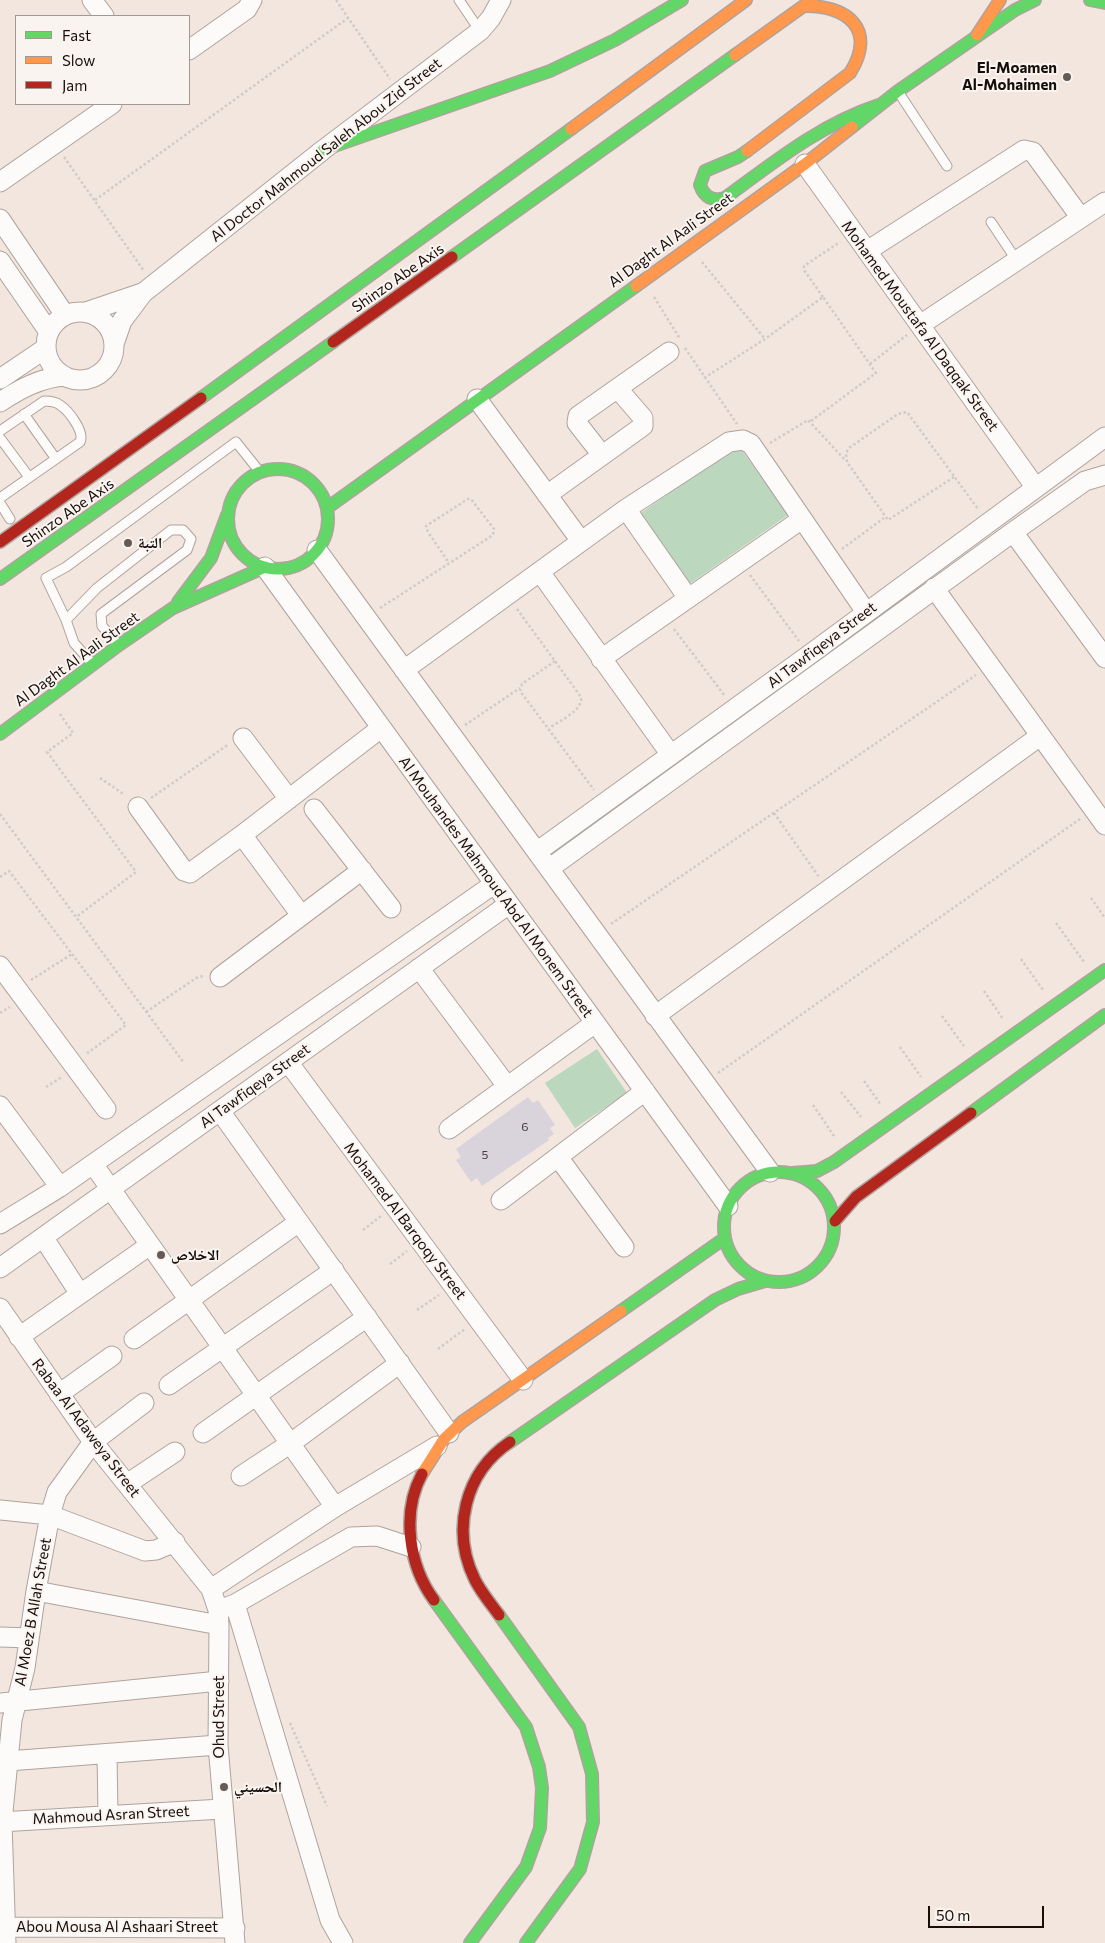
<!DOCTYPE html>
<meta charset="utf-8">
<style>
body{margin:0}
#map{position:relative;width:1105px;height:1943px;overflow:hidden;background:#f3e6de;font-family:Commissioner,sans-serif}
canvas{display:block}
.legend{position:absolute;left:15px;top:15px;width:175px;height:90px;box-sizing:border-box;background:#faf4f1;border:1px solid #a09894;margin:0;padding:6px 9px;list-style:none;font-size:15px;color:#180e09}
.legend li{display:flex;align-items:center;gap:10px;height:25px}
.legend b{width:25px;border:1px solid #a09894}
.scale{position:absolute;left:928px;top:1906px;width:116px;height:22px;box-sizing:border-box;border:2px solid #180e09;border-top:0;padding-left:6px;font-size:15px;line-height:18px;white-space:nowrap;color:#180e09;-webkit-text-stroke:4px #faf4f1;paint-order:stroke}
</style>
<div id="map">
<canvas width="1105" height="1943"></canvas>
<ul class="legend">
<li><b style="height:6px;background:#63d668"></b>Fast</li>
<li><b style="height:6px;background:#ff974d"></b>Slow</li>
<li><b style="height:6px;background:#b3261e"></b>Jam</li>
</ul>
<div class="scale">50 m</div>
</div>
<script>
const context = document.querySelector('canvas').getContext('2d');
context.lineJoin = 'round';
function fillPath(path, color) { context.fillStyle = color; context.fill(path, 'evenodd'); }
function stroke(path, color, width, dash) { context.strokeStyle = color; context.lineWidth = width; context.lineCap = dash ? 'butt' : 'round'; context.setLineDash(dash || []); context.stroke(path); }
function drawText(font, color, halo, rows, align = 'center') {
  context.font = font + ' Commissioner,"Noto Naskh Arabic",sans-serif'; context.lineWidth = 4; context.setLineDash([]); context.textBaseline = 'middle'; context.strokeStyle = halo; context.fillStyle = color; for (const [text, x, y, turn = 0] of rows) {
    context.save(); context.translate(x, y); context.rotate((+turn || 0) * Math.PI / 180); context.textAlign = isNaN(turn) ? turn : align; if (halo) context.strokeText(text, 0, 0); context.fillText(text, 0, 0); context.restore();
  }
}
const green = new Path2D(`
 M738,445l50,70 -100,70 -50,-70z
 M597,1049l30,44 -52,35 -30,-45z`);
const building = new Path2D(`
 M528,1097l5,6 5,-3 17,25 -5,3 4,6 -6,4 1,2 -67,46 -5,-8 -6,4 -15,-22 5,-3 -5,-8z`);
const path = new Path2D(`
 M336,0l54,79
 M64,157l80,114
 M95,200l253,-182
 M702,262l63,77
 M654,297l26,42
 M823,297l-19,-27v-4l36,-24
 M685,348l52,76
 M870,364l37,-29
 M704,378l61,-39 58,-42 53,76 -65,48
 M770,443l38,-23 38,41
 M954,477l-66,43 -41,-58 -1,-9 3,-5 49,-34 9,-2 71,97
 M842,549l42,-31
 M750,575l49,66
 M380,608l113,-73 1,-6 -23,-30h-3l-42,27 2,6 21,31
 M517,609l64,88c2,14 -22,24 -32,31
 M674,629l51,67
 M555,661l-33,23 -2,7 74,99
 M60,714l13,19 -26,19 89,120 -60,45
 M465,725l55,-37
 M100,778l25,17
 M151,798l78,-54
 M774,813l45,64
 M0,814l184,249
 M0,877l9,-6 117,154 -40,29
 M1091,898l14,20
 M1056,923l28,39
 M611,924l365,-249
 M1021,959l22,31
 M31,980l41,-26
 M984,991l19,28
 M146,1012l50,-34 7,-2
 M0,1013l10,-6
 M942,1016l22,30
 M900,1047l21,30
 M718,1073l362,-254
 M864,1081l17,24
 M46,1087l16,-10
 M841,1092l20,25
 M813,1105l21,31
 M363,1230l18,-14
 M390,1264l17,-13
 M417,1310l22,-15
 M438,1349l27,-20
 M290,1723l37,83`);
const lane = new Path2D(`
 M459,0l21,31
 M899,93l48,73
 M991,222l26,39
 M24,414l32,45
 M0,431l44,-30c5,0 11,0 16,4 9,6 25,27 20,37l-80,56
 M0,438l29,39
 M0,503l10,16
 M66,620l31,-32 74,-58h12l8,9 -4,11 -86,64 1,12 16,18
 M91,662l-17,-19 -8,-23 -20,-42 20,-11 170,-125 24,30`);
const street = new Path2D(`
 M92,0l12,16
 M189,50l58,-41 5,-9
 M805,164l231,324
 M0,182l112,-78
 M0,219l65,96
 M867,251l157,-101 9,2 48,66
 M0,261l49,71
 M46 346a34 34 0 1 1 68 0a34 34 0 1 1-68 0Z
 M86,312l56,-19
 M920,325l185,-123
 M114,344l8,-23 21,-28 180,-143 157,-119 11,-13 10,-18
 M0,379l46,-31
 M477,399l104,142
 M0,402c20,-13 40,-24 64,-26
 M602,455l-25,-32 1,-7 91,-64
 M547,495l96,-69v-8l-25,-29
 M626,509l62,89
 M1013,532l92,126
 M317,550l453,622
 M265,567l463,639
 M540,572l131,183
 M934,588l171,237
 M601,659l201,-140
 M404,670l222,-161 103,-67 14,-2 8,4 115,168
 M243,738l46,61
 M138,807l46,64 6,2 52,-38 139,-107
 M314,809l77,99
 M242,835l59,80
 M538,851l271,-196 296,-218
 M550,868l463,-336 72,-51 20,-6
 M0,966l106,143
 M419,968l88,118
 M220,977l142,-107
 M655,1016l385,-280
 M288,1062l235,318
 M0,1106l60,81
 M220,1111l229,322
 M449,1129l146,-106
 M558,1157l66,90
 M93,1164l242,343
 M501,1200l144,-109
 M0,1224l60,-37 434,-303
 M43,1237l37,57
 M0,1268l509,-364
 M0,1308l93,134 118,147 7,21 1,15 -1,120 17,198
 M19,1337l131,-92
 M134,1339l165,-117
 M169,1385l165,-115
 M59,1394l53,-38
 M203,1433l164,-116
 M241,1476l50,-33 109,-80
 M127,1484l48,-32
 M0,1510l50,5 95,36 11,-1 19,-8
 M211,1589l124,-82 102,-61
 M36,1591l183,34
 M235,1604l95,316 13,23
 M224,1608l11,-4 116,-67 26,-1 34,11
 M0,1637l29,1
 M0,1703l219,-22
 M107,1754l1,61
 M8,1761l210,-16
 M0,1822l222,-13
 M0,1927l235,1
 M6,1943l-4,-121 10,-102 13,-52 11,-77 14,-76 7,-23 36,-50 51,-39`);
const fast = new Path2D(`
 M1090,0l15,3
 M852,127l46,-36 117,-81 20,-10
 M323,150l227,-79 65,-31 67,-40
 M747,151l-9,6 -33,14 -5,14c4,12 13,17 25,13 49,-36 96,-74 154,-93
 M452,257l283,-202
 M201,398l370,-269
 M228 519a50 50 0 1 1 100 0a50 50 0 1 1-100 0Z
 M327,508l309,-222
 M0,579l333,-237
 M178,602l33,-44 16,-43
 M0,734l119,-89 54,-37 92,-41
 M971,1113l134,-98
 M724 1227a55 55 0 1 1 110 0a55 55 0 1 1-110 0Z
 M792,1173l25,-2 17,-9 271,-192
 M621,1311l104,-73
 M510,1442l205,-142 23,-11 27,-8
 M434,1600l92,127 13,40 3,21 -2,40 -14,39 -56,76
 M499,1615l80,112 13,47 1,48 -13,47 -54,74`);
const slow = new Path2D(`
 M977,35l23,-35
 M735,55l77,-55
 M571,129l175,-129
 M747,151l103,-78c27,-43 -2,-68 -46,-67
 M636,286l169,-122 47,-37
 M422,1474l22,-35 18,-17 159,-111`);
const jam = new Path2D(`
 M333,342l119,-85
 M0,542l201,-144
 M835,1221l21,-24 115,-84
 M422,1474c-21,39 -13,92 12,126
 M499,1615c-8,-11 -18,-23 -24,-35 -24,-49 -11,-107 35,-138`);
const markers = [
 [1067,77,5,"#655a54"],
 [128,543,5,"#655a54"],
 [161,1255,5,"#655a54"],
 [224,1787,5,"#655a54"]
];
const numberNames = [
 ["6",525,1127],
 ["5",485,1155]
];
const poiNames = [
 ["El-Moamen",1057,68,"right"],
 ["Al-Mohaimen",1057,85,"right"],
 ["التبة",138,543],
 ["الاخلاص",171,1255],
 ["الحسيني",234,1787]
];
const streetNames = [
 ["Al Doctor Mahmoud Saleh Abou Zid Street",326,150,-38],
 ["Al Daght Al Aali Street",671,240,-36],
 ["Shinzo Abe Axis",398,278,-35],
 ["Mohamed Moustafa Al Daqqak Street",920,326,54],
 ["Shinzo Abe Axis",68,513,-35],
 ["Al Tawfiqeya Street",822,645,-37],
 ["Al Daght Al Aali Street",77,659,-36],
 ["Al Mouhandes Mahmoud Abd Al Monem Street",496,887,54],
 ["Al Tawfiqeya Street",255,1086,-36],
 ["Mohamed Al Barqoqy Street",405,1221,53],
 ["Rabaa Al Adaweya Street",86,1428,53],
 ["Al Moez B Allah Street",33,1612,-80],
 ["Ohud Street",219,1717,-90],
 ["Mahmoud Asran Street",111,1815,-3],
 ["Abou Mousa Al Ashaari Street",117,1927]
];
fillPath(green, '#bbd7be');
fillPath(building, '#d9d3dc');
stroke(lane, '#aea39d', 11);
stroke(street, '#aea39d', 21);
stroke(fast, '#aea39d', 14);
stroke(slow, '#aea39d', 14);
stroke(jam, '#aea39d', 14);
stroke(path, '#cfcbc9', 2.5, [2.5, 2.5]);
stroke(lane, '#fdfbfa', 9);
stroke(street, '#fdfbfa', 19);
stroke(fast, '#63d668', 11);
stroke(slow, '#ff974d', 11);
stroke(jam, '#b3261e', 11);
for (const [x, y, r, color] of markers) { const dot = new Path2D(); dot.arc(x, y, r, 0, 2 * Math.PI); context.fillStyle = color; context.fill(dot); stroke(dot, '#faf4f1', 2); }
drawText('12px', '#483f3e', null, numberNames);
drawText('bold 15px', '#180e09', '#faf4f1', poiNames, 'left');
drawText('15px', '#180e09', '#faf4f1', streetNames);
</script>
